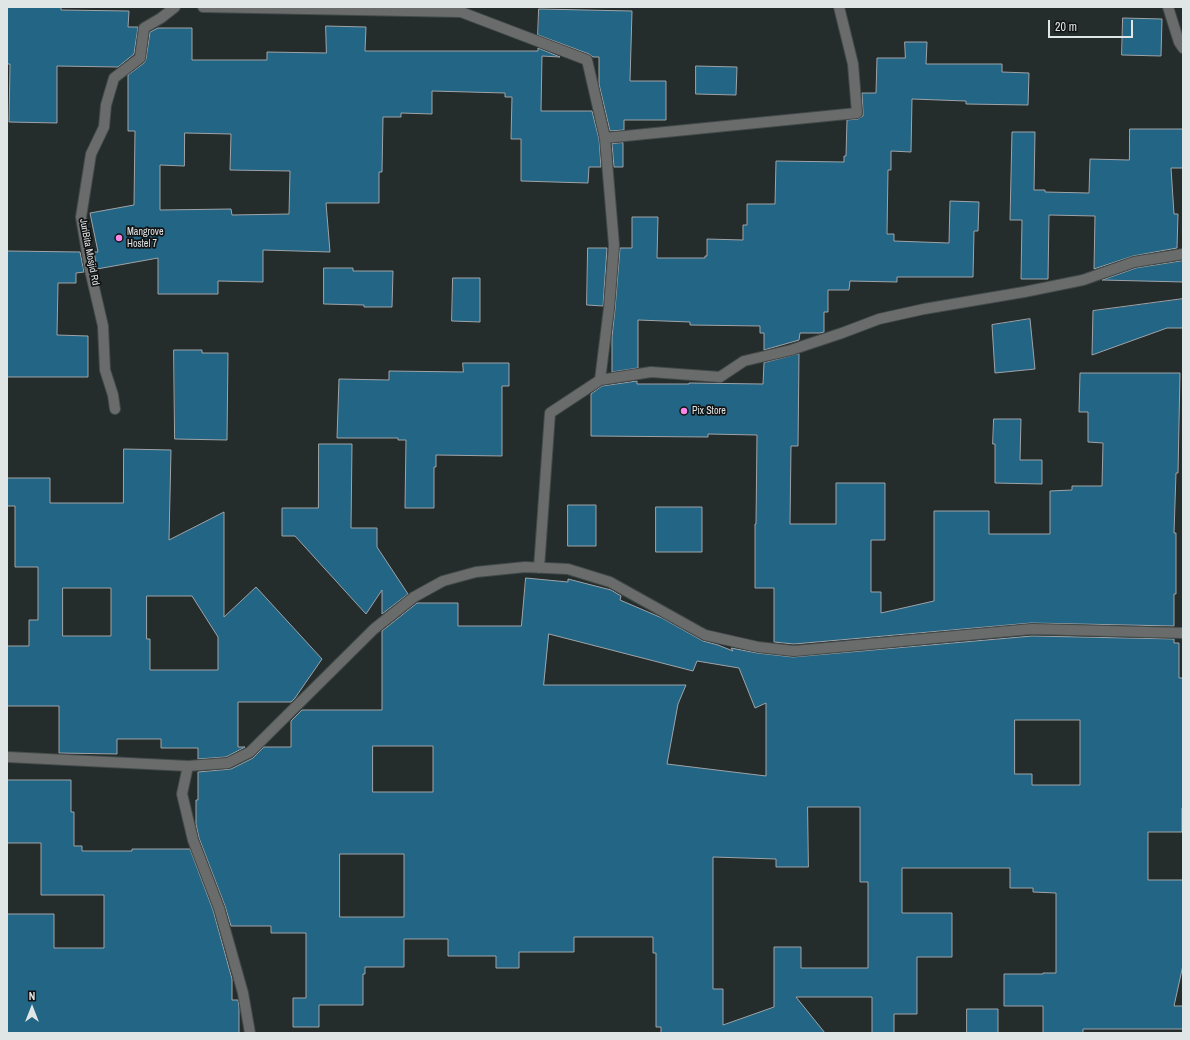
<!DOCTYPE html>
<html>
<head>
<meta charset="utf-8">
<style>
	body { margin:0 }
	#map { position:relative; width:1190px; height:1040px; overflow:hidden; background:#252c2c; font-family:"Archivo Narrow",sans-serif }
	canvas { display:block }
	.frame { position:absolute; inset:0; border:8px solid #e0e5e5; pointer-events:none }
	.north { position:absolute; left:12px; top:988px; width:40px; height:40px; -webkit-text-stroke:3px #111314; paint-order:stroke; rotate:0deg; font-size:11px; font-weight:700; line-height:16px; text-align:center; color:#e0e5e5 }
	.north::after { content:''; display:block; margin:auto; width:14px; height:18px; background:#e0e5e5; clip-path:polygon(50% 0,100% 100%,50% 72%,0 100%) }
	.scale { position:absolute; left:1048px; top:20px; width:85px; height:18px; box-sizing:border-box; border:2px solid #e0e5e5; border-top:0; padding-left:5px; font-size:12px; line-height:14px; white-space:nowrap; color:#e0e5e5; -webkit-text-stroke:3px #111314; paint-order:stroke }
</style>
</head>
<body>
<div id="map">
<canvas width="1190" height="1040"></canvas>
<div class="frame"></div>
<div class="north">N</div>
<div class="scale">20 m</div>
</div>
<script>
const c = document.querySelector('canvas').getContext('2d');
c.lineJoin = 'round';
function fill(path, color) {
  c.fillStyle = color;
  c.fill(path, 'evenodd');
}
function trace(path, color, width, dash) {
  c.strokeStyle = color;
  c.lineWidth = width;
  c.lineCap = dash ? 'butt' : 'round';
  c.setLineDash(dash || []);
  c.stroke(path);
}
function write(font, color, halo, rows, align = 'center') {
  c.font = font + ' "Archivo Narrow",sans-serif';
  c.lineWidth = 3.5;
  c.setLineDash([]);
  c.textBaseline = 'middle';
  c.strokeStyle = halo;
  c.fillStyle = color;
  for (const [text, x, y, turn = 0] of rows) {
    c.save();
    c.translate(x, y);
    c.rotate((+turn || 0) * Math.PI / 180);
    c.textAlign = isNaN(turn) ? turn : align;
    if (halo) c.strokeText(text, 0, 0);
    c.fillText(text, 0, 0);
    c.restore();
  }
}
const building = new Path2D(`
	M 7,7 L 61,7 L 61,10 L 129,11 L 128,27 L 138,27 L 134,54 L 118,67 L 57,66 L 57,123 L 9,122 L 10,64 L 7,64 Z
	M 539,9 L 632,11 L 630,81 L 666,81 L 666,120 L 624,120 L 624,130 L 610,131 L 599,84 L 599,57 L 593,57 L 589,54 L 538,35 Z
	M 1123,18 L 1162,19 L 1161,56 L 1122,55 Z
	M 326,26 L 366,27 L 365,51 L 538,51 L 538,48 L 560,57 L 542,56 L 541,111 L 592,111 L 599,139 L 601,167 L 589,167 L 588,183 L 521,181 L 521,139 L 511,139 L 512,97 L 505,97 L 505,93 L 432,91 L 432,114 L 401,113 L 401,117 L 383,117 L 382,172 L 379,172 L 379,203 L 326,203 L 330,252 L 263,250 L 263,282 L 218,281 L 218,294 L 158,294 L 158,258 L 97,269 L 94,252 L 98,252 L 90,213 L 134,205 L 135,131 L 128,131 L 128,75 L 144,63 L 146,59 L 150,32 L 158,28 L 192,28 L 192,60 L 267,60 L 267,52 L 326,53 ZM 185,133 L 231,134 L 230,170 L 290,171 L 289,214 L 232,215 L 231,209 L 160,210 L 160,165 L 184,166 Z
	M 905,42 L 927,42 L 926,64 L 1002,64 L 1002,72 L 1029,73 L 1028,105 L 966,104 L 966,101 L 912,99 L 911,152 L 891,151 L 891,170 L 888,170 L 887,234 L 894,234 L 894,241 L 949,243 L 950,201 L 979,202 L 978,231 L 974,231 L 973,277 L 897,277 L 897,282 L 850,281 L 849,290 L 828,290 L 828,312 L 824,312 L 824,332 L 820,333 L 800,333 L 799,340 L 764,350 L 764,333 L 760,333 L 760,326 L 690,325 L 690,322 L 638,320 L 638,368 L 612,372 L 612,337 L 615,309 L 620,248 L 632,248 L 632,217 L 658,217 L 657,258 L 705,258 L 705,256 L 707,256 L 707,239 L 743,240 L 743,225 L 747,225 L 747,204 L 775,204 L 776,161 L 844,162 L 844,156 L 846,156 L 847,120 L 858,119 L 863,116 L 863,112 L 862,93 L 876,93 L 877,58 L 905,58 Z
	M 696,66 L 737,67 L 736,95 L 696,94 Z
	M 1130,129 L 1183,129 L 1183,168 L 1171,168 L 1174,214 L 1178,214 L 1177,248 L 1133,256 L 1094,269 L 1095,216 L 1049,215 L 1048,279 L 1021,279 L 1022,220 L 1010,220 L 1012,132 L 1035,132 L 1034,190 L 1045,190 L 1045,192 L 1089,193 L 1090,159 L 1129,160 Z
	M 623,143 L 623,167 L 614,167 L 612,144 Z
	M 588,248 L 607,248 L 603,306 L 587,305 Z
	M 7,251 L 80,252 L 84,272 L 76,273 L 76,283 L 58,283 L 57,335 L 88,336 L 88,377 L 7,377 Z
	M 1183,261 L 1183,282 L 1102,280 L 1136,268 Z
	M 324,268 L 353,268 L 353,271 L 393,271 L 392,307 L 364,307 L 364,305 L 324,304 Z
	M 453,278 L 480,278 L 480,322 L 452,321 Z
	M 1183,299 L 1183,328 L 1167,328 L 1092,355 L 1093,311 Z
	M 1030,319 L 1035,369 L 995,373 L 992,325 Z
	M 174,350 L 202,350 L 202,353 L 228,353 L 227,440 L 175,439 Z
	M 799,354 L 798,446 L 791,446 L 790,524 L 836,524 L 836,483 L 885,483 L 885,540 L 871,540 L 871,592 L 881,592 L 881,613 L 934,601 L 934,511 L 989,511 L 989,534 L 1050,534 L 1050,491 L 1072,490 L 1072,486 L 1102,486 L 1103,443 L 1088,442 L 1088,412 L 1079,412 L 1080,373 L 1180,373 L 1178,473 L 1176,473 L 1174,533 L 1176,533 L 1176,594 L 1174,594 L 1174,626 L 1031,623 L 794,644 L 774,642 L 774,588 L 755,588 L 755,524 L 756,524 L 757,435 L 708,434 L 708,437 L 591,436 L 591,394 L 602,386 L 637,381 L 637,384 L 689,384 L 689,383 L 763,384 L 764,363 Z
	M 463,363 L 509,363 L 509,386 L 502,386 L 502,456 L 436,455 L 436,467 L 434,467 L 434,508 L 405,508 L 406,440 L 398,440 L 398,438 L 337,438 L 339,379 L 389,380 L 389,371 L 463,372 Z
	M 994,419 L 1021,419 L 1020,460 L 1042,460 L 1042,484 L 995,483 L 995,444 L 993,444 Z
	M 319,444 L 352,444 L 351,528 L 377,528 L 377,547 L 408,594 L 382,614 L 382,590 L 366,614 L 295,536 L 282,536 L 282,508 L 318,508 Z
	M 124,449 L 171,450 L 169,540 L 224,512 L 224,617 L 256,587 L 322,659 L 295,698 L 291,702 L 238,702 L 238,747 L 245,747 L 226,757 L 198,759 L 198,748 L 161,748 L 161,739 L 117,739 L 117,754 L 59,753 L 59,706 L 7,706 L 7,646 L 29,646 L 29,620 L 38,620 L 38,567 L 15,567 L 15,506 L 7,506 L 7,478 L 50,478 L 50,503 L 123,503 ZM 63,588 L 111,588 L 111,636 L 63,636 ZM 147,596 L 192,596 L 218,637 L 218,670 L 150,670 L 150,639 L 147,639 Z
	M 568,505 L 596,505 L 596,546 L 568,546 Z
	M 656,507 L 702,507 L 702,552 L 656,552 Z
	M 526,578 L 568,582 L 568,579 L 611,590 L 621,596 L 620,600 L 662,618 L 703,641 L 718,645 L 733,651 L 731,648 L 757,653 L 793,657 L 1032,636 L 1174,639 L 1174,643 L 1179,643 L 1179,678 L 1183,678 L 1183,808 L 1182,808 L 1182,832 L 1148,832 L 1148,880 L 1183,880 L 1183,965 L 1174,1006 L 1183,1006 L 1183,1029 L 1083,1029 L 1083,1033 L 1043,1033 L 1043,1006 L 1004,1006 L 1004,974 L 1043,974 L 1043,973 L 1056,973 L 1056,893 L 1033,892 L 1033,888 L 1010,888 L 1010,868 L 902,868 L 902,913 L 952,913 L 952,957 L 917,957 L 917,1014 L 894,1014 L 894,1033 L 872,1033 L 872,997 L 796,997 L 825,1033 L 661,1033 L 661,1027 L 656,1027 L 656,953 L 653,953 L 653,937 L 574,937 L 574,952 L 519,952 L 519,968 L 496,968 L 496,956 L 448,956 L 448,939 L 404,939 L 404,967 L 365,967 L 365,974 L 363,974 L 363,1005 L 319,1005 L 319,1027 L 293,1027 L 293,998 L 306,998 L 306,933 L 271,933 L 271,926 L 231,926 L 225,906 L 199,838 L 196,824 L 196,800 L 198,800 L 198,772 L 231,769 L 253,758 L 264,747 L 291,747 L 291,721 L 302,710 L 382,710 L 382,631 L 417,603 L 458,603 L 458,626 L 521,626 ZM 549,634 L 693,671 L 697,661 L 739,668 L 755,708 L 766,703 L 766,776 L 667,764 L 678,704 L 686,685 L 544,685 ZM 1015,720 L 1080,720 L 1080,785 L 1032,785 L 1032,774 L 1015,774 ZM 373,746 L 433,746 L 433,792 L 373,792 ZM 808,807 L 860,807 L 860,882 L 868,882 L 868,968 L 801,968 L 801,947 L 774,947 L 774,1007 L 723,1025 L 723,989 L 713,989 L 713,857 L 776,859 L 776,867 L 808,867 ZM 340,854 L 404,854 L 404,917 L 340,917 Z
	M 7,780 L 71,780 L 71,812 L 74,812 L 74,846 L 82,846 L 82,851 L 132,851 L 132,849 L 190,849 L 213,910 L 232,979 L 232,1000 L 238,1000 L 239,1007 L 239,1033 L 7,1033 L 7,914 L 54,914 L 54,948 L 104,948 L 104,895 L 41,895 L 41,843 L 7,843 Z
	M 967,1009 L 998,1009 L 998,1033 L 967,1033 Z`);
fill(building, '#236584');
trace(building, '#9ea4a8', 1);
const street = new Path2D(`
	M 203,7 L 461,12 L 587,60 L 605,138 L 857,113 L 853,64 L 839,7
	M 1168,7 L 1179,42 L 1183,48
	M 605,138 L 614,245 L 609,308 L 600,380 L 651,372 L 720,377 L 744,361 L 791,350 L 842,333 L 879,319 L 924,309 L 1024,292 L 1083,280 L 1134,262 L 1183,254
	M 115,409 L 113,395 L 105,370 L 103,326 L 90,270 L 81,217 L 91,154 L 104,127 L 106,105 L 114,78 L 140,58 L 144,28 L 161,18 L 175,7
	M 539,568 L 550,413 L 600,380
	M 7,757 L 188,766 L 228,763 L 250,752 L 374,629 L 414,597 L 443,581 L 476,572 L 525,567 L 568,569 L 610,582 L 705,635 L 758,647 L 794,651 L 1032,629 L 1183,633
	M 188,766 L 182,794 L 193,840 L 219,908 L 243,993 L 250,1033`);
trace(street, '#434a4a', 12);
trace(street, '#696c6b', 10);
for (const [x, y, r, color] of [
	[119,238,4,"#fa87e6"],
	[684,411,4,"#fa87e6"]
]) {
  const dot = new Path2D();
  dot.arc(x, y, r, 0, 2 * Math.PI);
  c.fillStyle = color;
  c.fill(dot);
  trace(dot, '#111314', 1.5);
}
write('10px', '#e0e5e5', '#111314', [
	["Mangrove",127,232],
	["Hostel 7",127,244],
	["Pix Store",692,411]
], 'left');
write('10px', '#e0e5e5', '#111314', [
	["JuriBita Mosjid Rd",89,252,79]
]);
</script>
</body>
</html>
